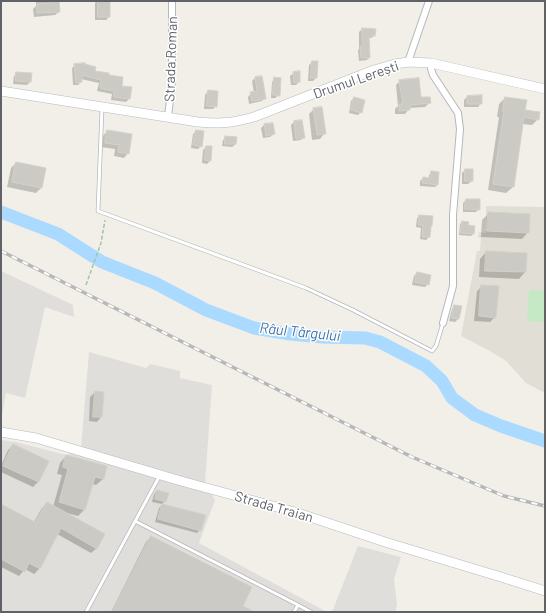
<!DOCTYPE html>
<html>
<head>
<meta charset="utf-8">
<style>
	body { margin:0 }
	#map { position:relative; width:546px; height:613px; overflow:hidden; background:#f1efe8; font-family:Barlow,sans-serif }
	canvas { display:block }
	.frame { position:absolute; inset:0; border:2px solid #5f6368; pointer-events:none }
</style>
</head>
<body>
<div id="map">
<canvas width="546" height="613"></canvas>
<div class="frame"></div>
</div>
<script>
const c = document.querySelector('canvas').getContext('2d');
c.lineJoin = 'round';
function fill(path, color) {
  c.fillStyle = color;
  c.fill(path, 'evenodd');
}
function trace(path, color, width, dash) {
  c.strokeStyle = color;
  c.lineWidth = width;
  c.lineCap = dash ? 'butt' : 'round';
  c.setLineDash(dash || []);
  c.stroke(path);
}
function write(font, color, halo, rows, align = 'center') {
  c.font = font + ' Barlow,sans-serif';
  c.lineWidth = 3;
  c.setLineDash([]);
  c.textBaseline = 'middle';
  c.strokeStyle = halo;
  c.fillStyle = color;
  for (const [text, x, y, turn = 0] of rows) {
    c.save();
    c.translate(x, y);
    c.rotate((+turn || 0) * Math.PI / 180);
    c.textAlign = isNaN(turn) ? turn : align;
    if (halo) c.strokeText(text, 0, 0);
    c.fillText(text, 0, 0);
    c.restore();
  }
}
fill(new Path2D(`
	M 1,271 L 73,305 L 74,317 L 45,307 L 25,398 L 6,393 L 1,420 Z
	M 89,352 L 146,368 L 150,364 L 180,371 L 180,378 L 212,385 L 205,483 L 215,500 L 199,543 L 327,612 L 1,612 L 1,440 L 16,442 L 66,455 L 81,449 Z
	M 358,546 L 401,557 L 394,579 L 397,605 L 395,612 L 332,612 Z`), '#e0deda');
fill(new Path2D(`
	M 486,206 L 545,207 L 545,393 L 526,383 L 506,361 L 490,351 L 461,336 L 477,251 L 480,251 L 481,238 L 478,237 L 479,232 L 486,233 Z`), '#e1ded6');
fill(new Path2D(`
	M 529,290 L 545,291 L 545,322 L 527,321 Z`), '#c5e8c5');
fill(new Path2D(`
	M 36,1 L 60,1 L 58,2 L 59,12 L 55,15 L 34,17 L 33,9 L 36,6 Z
	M 97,1 L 109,1 L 109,17 L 106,20 L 95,20 L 95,3 Z
	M 362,29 L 374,36 L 371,38 L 368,38 L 369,57 L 367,60 L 359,61 L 358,50 L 359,49 L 359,32 Z
	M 312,62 L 317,62 L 316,78 L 313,81 L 308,81 L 309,65 Z
	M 75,65 L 94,72 L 121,87 L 130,88 L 129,99 L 126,102 L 111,100 L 112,94 L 97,91 L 99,83 L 81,79 L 81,82 L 78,85 L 73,85 L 72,68 Z
	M 17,73 L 30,82 L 27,85 L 13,84 L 14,76 Z
	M 294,73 L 299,82 L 296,85 L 291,85 L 290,76 Z
	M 261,77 L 265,98 L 262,101 L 249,104 L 248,97 L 251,93 L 254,93 L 252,81 L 255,78 Z
	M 275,78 L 279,95 L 275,98 L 271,98 L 272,82 Z
	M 400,81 L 421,98 L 430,102 L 425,107 L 409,108 L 409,109 L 405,114 L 395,114 L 395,109 L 398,106 L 396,85 Z
	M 208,91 L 216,106 L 213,109 L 204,109 L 205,95 Z
	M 481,96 L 481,103 L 478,107 L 464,107 L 464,100 L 467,97 Z
	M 354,98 L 361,112 L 358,115 L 349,113 L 351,101 Z
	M 505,98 L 538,119 L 532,125 L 522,124 L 513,187 L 506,193 L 488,190 L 499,117 L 497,117 L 499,104 Z
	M 314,109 L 324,134 L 320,139 L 312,140 L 309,114 Z
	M 294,122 L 304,137 L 301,140 L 293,141 L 291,125 Z
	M 264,125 L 274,134 L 270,137 L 263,138 L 261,128 Z
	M 107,131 L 128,153 L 124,158 L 114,156 L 115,149 L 101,147 L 103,136 Z
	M 196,131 L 201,146 L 198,149 L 191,148 L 193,134 Z
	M 226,137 L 236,144 L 232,147 L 222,146 L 223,140 Z
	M 206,147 L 210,161 L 207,164 L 202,163 L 203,150 Z
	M 16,163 L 45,169 L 41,188 L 36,193 L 7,187 L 11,168 Z
	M 465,170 L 472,170 L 472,181 L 468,184 L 462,184 L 462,173 Z
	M 432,172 L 437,185 L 435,187 L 420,186 L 420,181 L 423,178 L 429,179 L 429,175 Z
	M 466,200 L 479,209 L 476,212 L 463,212 L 463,203 Z
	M 489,213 L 528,232 L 522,239 L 481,237 L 482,220 Z
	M 420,216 L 429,227 L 429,237 L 426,240 L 420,239 L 421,228 L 416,227 L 417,218 Z
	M 462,222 L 467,226 L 473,234 L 471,236 L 459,235 L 460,224 Z
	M 486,252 L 525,272 L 519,279 L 479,277 L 480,259 Z
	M 417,273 L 428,284 L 425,287 L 412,285 L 414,276 Z
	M 482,286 L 495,317 L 490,322 L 474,321 L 477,291 Z
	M 455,306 L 461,307 L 458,319 L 455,322 L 449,321 L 452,309 Z
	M 95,392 L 101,417 L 97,422 L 89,421 L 90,397 Z
	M 13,445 L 48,461 L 38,482 L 33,487 L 1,472 L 1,466 L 8,450 Z
	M 66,456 L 103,479 L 96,485 L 92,484 L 84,510 L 78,516 L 67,513 L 97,548 L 91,553 L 57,534 L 39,569 L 34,574 L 25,569 L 19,576 L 1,567 L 1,505 L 34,522 L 42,508 L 47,503 L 53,507 L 62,475 L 57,474 L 60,463 Z
	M 157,491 L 165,501 L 162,504 L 152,502 L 154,494 Z
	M 162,505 L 200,530 L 197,533 L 155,522 L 159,508 Z
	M 151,537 L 241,606 L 253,612 L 111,612 L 146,542 Z`), '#0003');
trace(new Path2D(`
	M 1,212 L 58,234 L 102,262 L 155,283 L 206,310 L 254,328 L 290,334 L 323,337 L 365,338 L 380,342 L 426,366 L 442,381 L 452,398 L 475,415 L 501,426 L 545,441`), '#aadaff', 13);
const building = new Path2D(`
	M 51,1 L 59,1 L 60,12 L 37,13 L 37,4 L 51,3 Z
	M 98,1 L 110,1 L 110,17 L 98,17 Z
	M 362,28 L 376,29 L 375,36 L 369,36 L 370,58 L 361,58 L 360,46 L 362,46 Z
	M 312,61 L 318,61 L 317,78 L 311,78 Z
	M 85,63 L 85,64 L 96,67 L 95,71 L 109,73 L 109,75 L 123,77 L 122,86 L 132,87 L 130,99 L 114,97 L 114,91 L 100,88 L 101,80 L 82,75 L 82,82 L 76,83 L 74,64 Z
	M 300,71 L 300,82 L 294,83 L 293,72 Z
	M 16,72 L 32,73 L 31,82 L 16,81 Z
	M 262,76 L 266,99 L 252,101 L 250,92 L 257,91 L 255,77 Z
	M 274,77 L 281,78 L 280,96 L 273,95 Z
	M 419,78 L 421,97 L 430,97 L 431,103 L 410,105 L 410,110 L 399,111 L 399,104 L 403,104 L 399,80 Z
	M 208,90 L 218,91 L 217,107 L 207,106 Z
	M 482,95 L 482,104 L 467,104 L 467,96 Z
	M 354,97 L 365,100 L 362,113 L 351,110 Z
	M 505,97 L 527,100 L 525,110 L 540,112 L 539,120 L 524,117 L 514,187 L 493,184 L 504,111 L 503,111 Z
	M 322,107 L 326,134 L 317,135 L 313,108 Z
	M 302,120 L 305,138 L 296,139 L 294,121 Z
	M 273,123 L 275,134 L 266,136 L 264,124 Z
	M 107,130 L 132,134 L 129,154 L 118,152 L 119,145 L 105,143 Z
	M 196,130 L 204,131 L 202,147 L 193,145 Z
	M 225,136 L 237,137 L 236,144 L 225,144 Z
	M 206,146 L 212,146 L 211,161 L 205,160 Z
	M 16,162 L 46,168 L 42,188 L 12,182 Z
	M 465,169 L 473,169 L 473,181 L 465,181 Z
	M 431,171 L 439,172 L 438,185 L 422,183 L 423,177 L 430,178 Z
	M 466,199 L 480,199 L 480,210 L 465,209 Z
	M 488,212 L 530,214 L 529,233 L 487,231 Z
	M 419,215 L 433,216 L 432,226 L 431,226 L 430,237 L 422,237 L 423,225 L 419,225 Z
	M 462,221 L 469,222 L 468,225 L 475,226 L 474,234 L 461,233 Z
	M 486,251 L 527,253 L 526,272 L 485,271 Z
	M 417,272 L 431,275 L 429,285 L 415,282 Z
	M 481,285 L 499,286 L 496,318 L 479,316 Z
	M 454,305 L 462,306 L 459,319 L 452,318 Z
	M 95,391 L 104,392 L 102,417 L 93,417 Z
	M 13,444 L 49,461 L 39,482 L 3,466 Z
	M 66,455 L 107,466 L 104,479 L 95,477 L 85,510 L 59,502 L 68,469 L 63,467 Z
	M 157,490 L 169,493 L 166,502 L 155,499 Z
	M 47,502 L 105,534 L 97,549 L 61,528 L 40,569 L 29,563 L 25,572 L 1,559 L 1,504 L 35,522 Z
	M 162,504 L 206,515 L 201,531 L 158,519 Z
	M 151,536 L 252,587 L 243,606 L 255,612 L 112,612 Z`);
fill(building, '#cccac5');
trace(building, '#d6d1c6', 1);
const lane = new Path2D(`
	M 102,108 L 98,211 L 306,288 L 353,310 L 432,351 L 436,346 L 443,323
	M 135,521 L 298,605 L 294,612
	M 298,605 L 311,612
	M 86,612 L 159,477`);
const street = new Path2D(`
	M 408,62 L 429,1
	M 431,63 L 431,69 L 433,75 L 458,113 L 460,129 L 453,215 L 453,286 L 443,323
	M 168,117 L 172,82 L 172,1`);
const secondary = new Path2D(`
	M 1,91 L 198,122 C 221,124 232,123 254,117 L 374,70 L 395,64 L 408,62 L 431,63 L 545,89
	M 1,432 L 36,438 L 181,481 L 295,512 L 385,542 L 501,577 L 545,591`);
trace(lane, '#b5b8bc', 4.5);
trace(street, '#b5b8bc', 8);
trace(secondary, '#b6babf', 10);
trace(new Path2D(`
	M 86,285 L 101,243 L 105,220`), '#9cc7a9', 1.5, [4, 2]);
trace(lane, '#fff', 3);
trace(street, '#fff', 6);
trace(secondary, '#fff', 9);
const rail = new Path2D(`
	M 1,251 L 412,457 L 504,496 L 545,506`);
trace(rail, '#b6b7b8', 3.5);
trace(rail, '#fff', 2, [6]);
write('14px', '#5f6368', '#fff', [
	["Strada Roman",171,59,-88],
	["Drumul Lerești",356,80,-19],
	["Strada Traian",274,507,16]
]);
write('italic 15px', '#4174aa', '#fff', [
	["Râul Târgului",300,332,6]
]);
</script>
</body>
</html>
